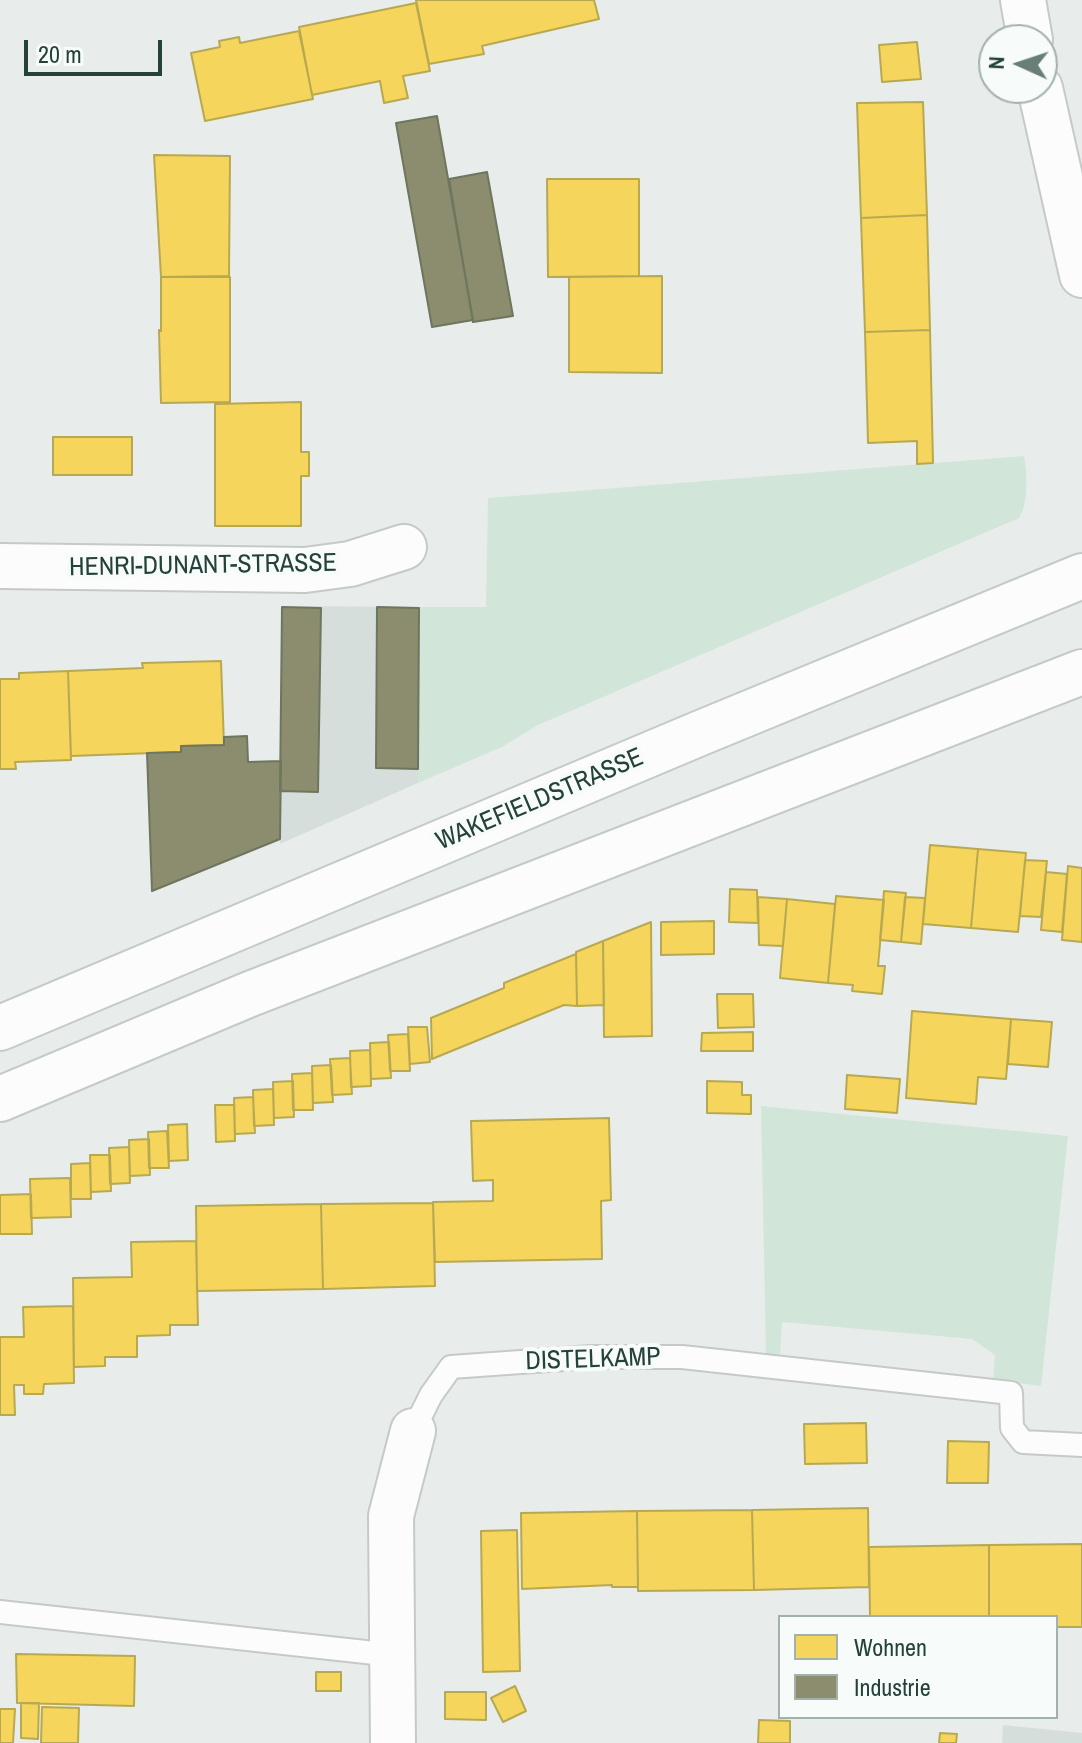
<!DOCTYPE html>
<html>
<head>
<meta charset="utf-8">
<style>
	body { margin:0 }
	#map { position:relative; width:1082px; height:1743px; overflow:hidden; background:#e8edeb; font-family:"Archivo Narrow",sans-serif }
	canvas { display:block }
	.legend { position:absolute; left:778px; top:1615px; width:280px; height:104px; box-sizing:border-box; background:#f7fbf9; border:2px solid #a3b1ad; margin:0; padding:10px 14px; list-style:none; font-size:24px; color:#24423a }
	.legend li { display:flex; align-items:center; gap:16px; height:40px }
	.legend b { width:40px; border:2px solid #a3b1ad }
	.north { position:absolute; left:978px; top:24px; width:80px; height:80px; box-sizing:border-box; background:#f7fbf9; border:2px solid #a3b1ad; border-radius:50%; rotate:273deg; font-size:22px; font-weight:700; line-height:32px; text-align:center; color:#24423a }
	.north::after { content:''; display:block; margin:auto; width:28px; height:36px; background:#697e78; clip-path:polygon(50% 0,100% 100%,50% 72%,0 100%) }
	.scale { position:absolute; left:24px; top:40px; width:138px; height:36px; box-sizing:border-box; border:4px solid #24423a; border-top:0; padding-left:10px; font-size:24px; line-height:28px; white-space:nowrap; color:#24423a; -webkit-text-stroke:6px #f7fbf9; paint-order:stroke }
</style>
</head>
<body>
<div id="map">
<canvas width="1082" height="1743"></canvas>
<ul class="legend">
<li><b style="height:22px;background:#f6d55c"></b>Wohnen</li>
<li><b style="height:22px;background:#8c8c6e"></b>Industrie</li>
</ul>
<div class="north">N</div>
<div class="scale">20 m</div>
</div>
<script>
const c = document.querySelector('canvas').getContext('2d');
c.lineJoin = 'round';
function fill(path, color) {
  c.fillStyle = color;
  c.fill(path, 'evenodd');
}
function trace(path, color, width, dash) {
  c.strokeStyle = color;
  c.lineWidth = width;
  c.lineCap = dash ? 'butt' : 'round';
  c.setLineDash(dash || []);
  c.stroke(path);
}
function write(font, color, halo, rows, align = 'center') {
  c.font = font + ' "Archivo Narrow",sans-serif';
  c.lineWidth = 8;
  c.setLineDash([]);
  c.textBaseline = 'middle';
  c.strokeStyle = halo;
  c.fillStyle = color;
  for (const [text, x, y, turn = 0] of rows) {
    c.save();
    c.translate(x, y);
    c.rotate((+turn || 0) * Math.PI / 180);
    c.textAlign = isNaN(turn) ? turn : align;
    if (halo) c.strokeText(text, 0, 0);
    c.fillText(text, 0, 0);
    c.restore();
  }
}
fill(new Path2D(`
	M 282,606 L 419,607 L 418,783 L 280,844 Z
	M 1003,1725 L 1082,1733 L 1082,1743 L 1002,1743 Z`), '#d6dedb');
fill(new Path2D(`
	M 1024,456 C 1027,474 1029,502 1019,518 L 538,725 L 502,747 L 418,783 L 419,607 L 486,607 L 488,498 Z
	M 761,1106 L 1068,1136 L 1041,1386 L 993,1380 L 995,1355 L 972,1339 L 782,1322 L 780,1357 L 766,1356 Z`), '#d1e6d8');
const homes = new Path2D(`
	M 416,0 L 594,0 L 599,19 L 482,46 L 484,54 L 429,64 Z
	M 416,3 L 430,71 L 403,76 L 408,98 L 384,103 L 380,81 L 312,95 L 299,27 Z
	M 299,31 L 313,99 L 205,121 L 191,53 L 220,47 L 219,41 L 239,37 L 240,43 Z
	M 917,42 L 921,79 L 882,82 L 879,45 Z
	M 923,102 L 927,215 L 861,218 L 857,103 Z
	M 154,155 L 230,156 L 229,276 L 161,277 Z
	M 547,179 L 639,179 L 639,276 L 548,277 Z
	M 927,215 L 930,330 L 865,332 L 861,218 Z
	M 662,276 L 662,373 L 569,372 L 569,277 Z
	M 161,277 L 230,277 L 230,402 L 161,403 L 159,330 L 161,331 Z
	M 930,330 L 933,463 L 917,464 L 917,441 L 868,443 L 865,332 Z
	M 301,402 L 301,452 L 309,452 L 309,476 L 301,476 L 301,526 L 215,526 L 215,404 Z
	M 53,437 L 132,437 L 132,475 L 53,475 Z
	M 221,661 L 224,745 L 181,746 L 181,752 L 71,756 L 68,671 L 143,668 L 142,663 Z
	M 68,671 L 71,760 L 15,762 L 16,769 L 0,769 L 0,679 L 19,679 L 19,673 Z
	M 930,845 L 978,849 L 971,928 L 923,924 Z
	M 978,849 L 1026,853 L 1018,932 L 971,928 Z
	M 1025,860 L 1047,861 L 1041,917 L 1020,916 Z
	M 1068,866 L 1082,868 L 1082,942 L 1062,940 Z
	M 1046,872 L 1067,874 L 1062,932 L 1041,930 Z
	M 730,889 L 757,890 L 758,923 L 729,922 Z
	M 884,891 L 906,893 L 901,942 L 880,940 Z
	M 836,896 L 884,900 L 878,966 L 885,966 L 882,994 L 852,991 L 853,985 L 828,983 Z
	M 758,897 L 787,899 L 783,946 L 759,945 Z
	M 905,897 L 925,898 L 921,944 L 901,942 Z
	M 787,899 L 835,904 L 828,983 L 780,978 Z
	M 714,921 L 714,954 L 661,955 L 661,922 Z
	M 651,922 L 652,1036 L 604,1037 L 603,941 Z
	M 603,941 L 604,1005 L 577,1006 L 576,952 Z
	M 576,954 L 577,1006 L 564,1005 L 432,1059 L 431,1018 L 504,988 L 504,983 Z
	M 717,994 L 753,994 L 754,1027 L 718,1028 Z
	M 912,1011 L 1011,1019 L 1006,1079 L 978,1077 L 976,1104 L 906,1098 Z
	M 1011,1019 L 1052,1022 L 1048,1067 L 1008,1064 Z
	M 408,1027 L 427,1027 L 430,1062 L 410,1064 Z
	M 753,1032 L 753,1051 L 701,1051 L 702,1033 Z
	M 408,1034 L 410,1071 L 390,1071 L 388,1035 Z
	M 389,1042 L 391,1078 L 371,1079 L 370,1043 Z
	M 370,1050 L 371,1086 L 351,1087 L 350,1051 Z
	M 350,1058 L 352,1094 L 332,1095 L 330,1059 Z
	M 331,1065 L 333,1102 L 313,1103 L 312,1066 Z
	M 312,1073 L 313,1110 L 293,1110 L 292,1074 Z
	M 847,1075 L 900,1079 L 897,1113 L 845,1109 Z
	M 293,1081 L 294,1117 L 274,1118 L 273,1082 Z
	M 707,1081 L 742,1082 L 742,1095 L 751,1095 L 751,1114 L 707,1113 Z
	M 273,1089 L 274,1125 L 254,1126 L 253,1090 Z
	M 253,1097 L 255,1133 L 235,1134 L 234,1098 Z
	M 215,1105 L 234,1105 L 235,1141 L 216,1142 Z
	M 609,1118 L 611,1200 L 601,1201 L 602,1259 L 435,1262 L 433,1202 L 493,1201 L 493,1180 L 473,1181 L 471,1121 Z
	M 187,1124 L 188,1160 L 169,1161 L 168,1125 Z
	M 167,1131 L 169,1168 L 149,1168 L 148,1132 Z
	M 149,1139 L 150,1175 L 130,1176 L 129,1140 Z
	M 129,1147 L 130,1183 L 110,1184 L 109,1148 Z
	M 90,1155 L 110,1155 L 111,1191 L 91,1192 Z
	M 90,1163 L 91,1199 L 71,1199 L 71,1164 Z
	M 70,1178 L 71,1217 L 31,1218 L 30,1179 Z
	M 31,1194 L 32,1234 L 0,1234 L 0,1195 Z
	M 433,1203 L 435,1286 L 323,1289 L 321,1204 Z
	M 321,1204 L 323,1289 L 197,1291 L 196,1206 Z
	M 196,1241 L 198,1325 L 170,1325 L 170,1335 L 137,1336 L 137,1357 L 105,1357 L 105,1366 L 74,1367 L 73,1278 L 132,1277 L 131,1242 Z
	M 73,1306 L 74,1383 L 44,1384 L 43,1394 L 24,1394 L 24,1385 L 14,1385 L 15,1415 L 0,1415 L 0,1337 L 24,1337 L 23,1307 Z
	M 866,1423 L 867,1463 L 805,1464 L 804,1424 Z
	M 948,1441 L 989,1442 L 988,1483 L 947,1483 Z
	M 868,1508 L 869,1587 L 754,1590 L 752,1510 Z
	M 752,1510 L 754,1590 L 638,1591 L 637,1511 Z
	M 637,1511 L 638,1587 L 612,1587 L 612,1585 L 522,1589 L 521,1513 Z
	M 517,1530 L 520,1671 L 483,1672 L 481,1531 Z
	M 1082,1544 L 1082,1627 L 1056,1627 L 1056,1617 L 989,1617 L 989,1545 Z
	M 989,1545 L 989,1617 L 870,1617 L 869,1547 Z
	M 16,1654 L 135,1656 L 134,1706 L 17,1703 Z
	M 316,1672 L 341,1672 L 341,1691 L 316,1691 Z
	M 515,1686 L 526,1711 L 503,1722 L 491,1698 Z
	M 445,1692 L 486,1692 L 486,1720 L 445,1719 Z
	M 21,1703 L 39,1703 L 38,1739 L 21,1738 Z
	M 42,1707 L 79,1708 L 78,1743 L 41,1743 Z
	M 0,1709 L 15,1709 L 13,1743 L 0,1743 Z
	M 759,1720 L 790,1721 L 790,1743 L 758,1743 Z
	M 940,1733 L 957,1734 L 956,1743 L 939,1743 Z`);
fill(homes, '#f6d55c');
trace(homes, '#b7a952', 2);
const industry = new Path2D(`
	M 437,116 L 473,320 L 432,327 L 396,123 Z
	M 487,172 L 513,316 L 473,322 L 449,179 Z
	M 282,607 L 321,608 L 318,792 L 280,791 Z
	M 377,607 L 419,608 L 418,769 L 376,768 Z
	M 247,736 L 248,762 L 281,761 L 280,839 L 152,891 L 147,753 L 181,752 L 181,746 L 224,745 L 224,737 Z`);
fill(industry, '#8c8c6e');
trace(industry, '#6d765e', 2);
const lane = new Path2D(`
	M 413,1431 L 431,1395 L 451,1367 L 591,1357 L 682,1357 L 1011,1393 L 1012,1428 L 1023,1442 L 1082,1445
	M 0,1612 L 393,1655`);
const street = new Path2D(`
	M 1023,0 L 1030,40
	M 1040,88 L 1082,275
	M 0,566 L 305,570 L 350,564 L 404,547
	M 393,1743 L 391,1516 L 413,1431`);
const secondary = new Path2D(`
	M 0,1028 L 698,734 L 1082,576
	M 0,1099 L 250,994 L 1082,672`);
trace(lane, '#c5cac8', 26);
trace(street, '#c5cac8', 48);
trace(secondary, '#c3cbc8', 48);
trace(lane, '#fcfcfc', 22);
trace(street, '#fcfcfc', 44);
trace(secondary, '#fcfcfc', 44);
write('26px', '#24423a', '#f7fbf9', [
	["HENRI-DUNANT-STRASSE",203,566,-1],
	["WAKEFIELDSTRASSE",540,800,-23],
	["DISTELKAMP",593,1360,-2]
]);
</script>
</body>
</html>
